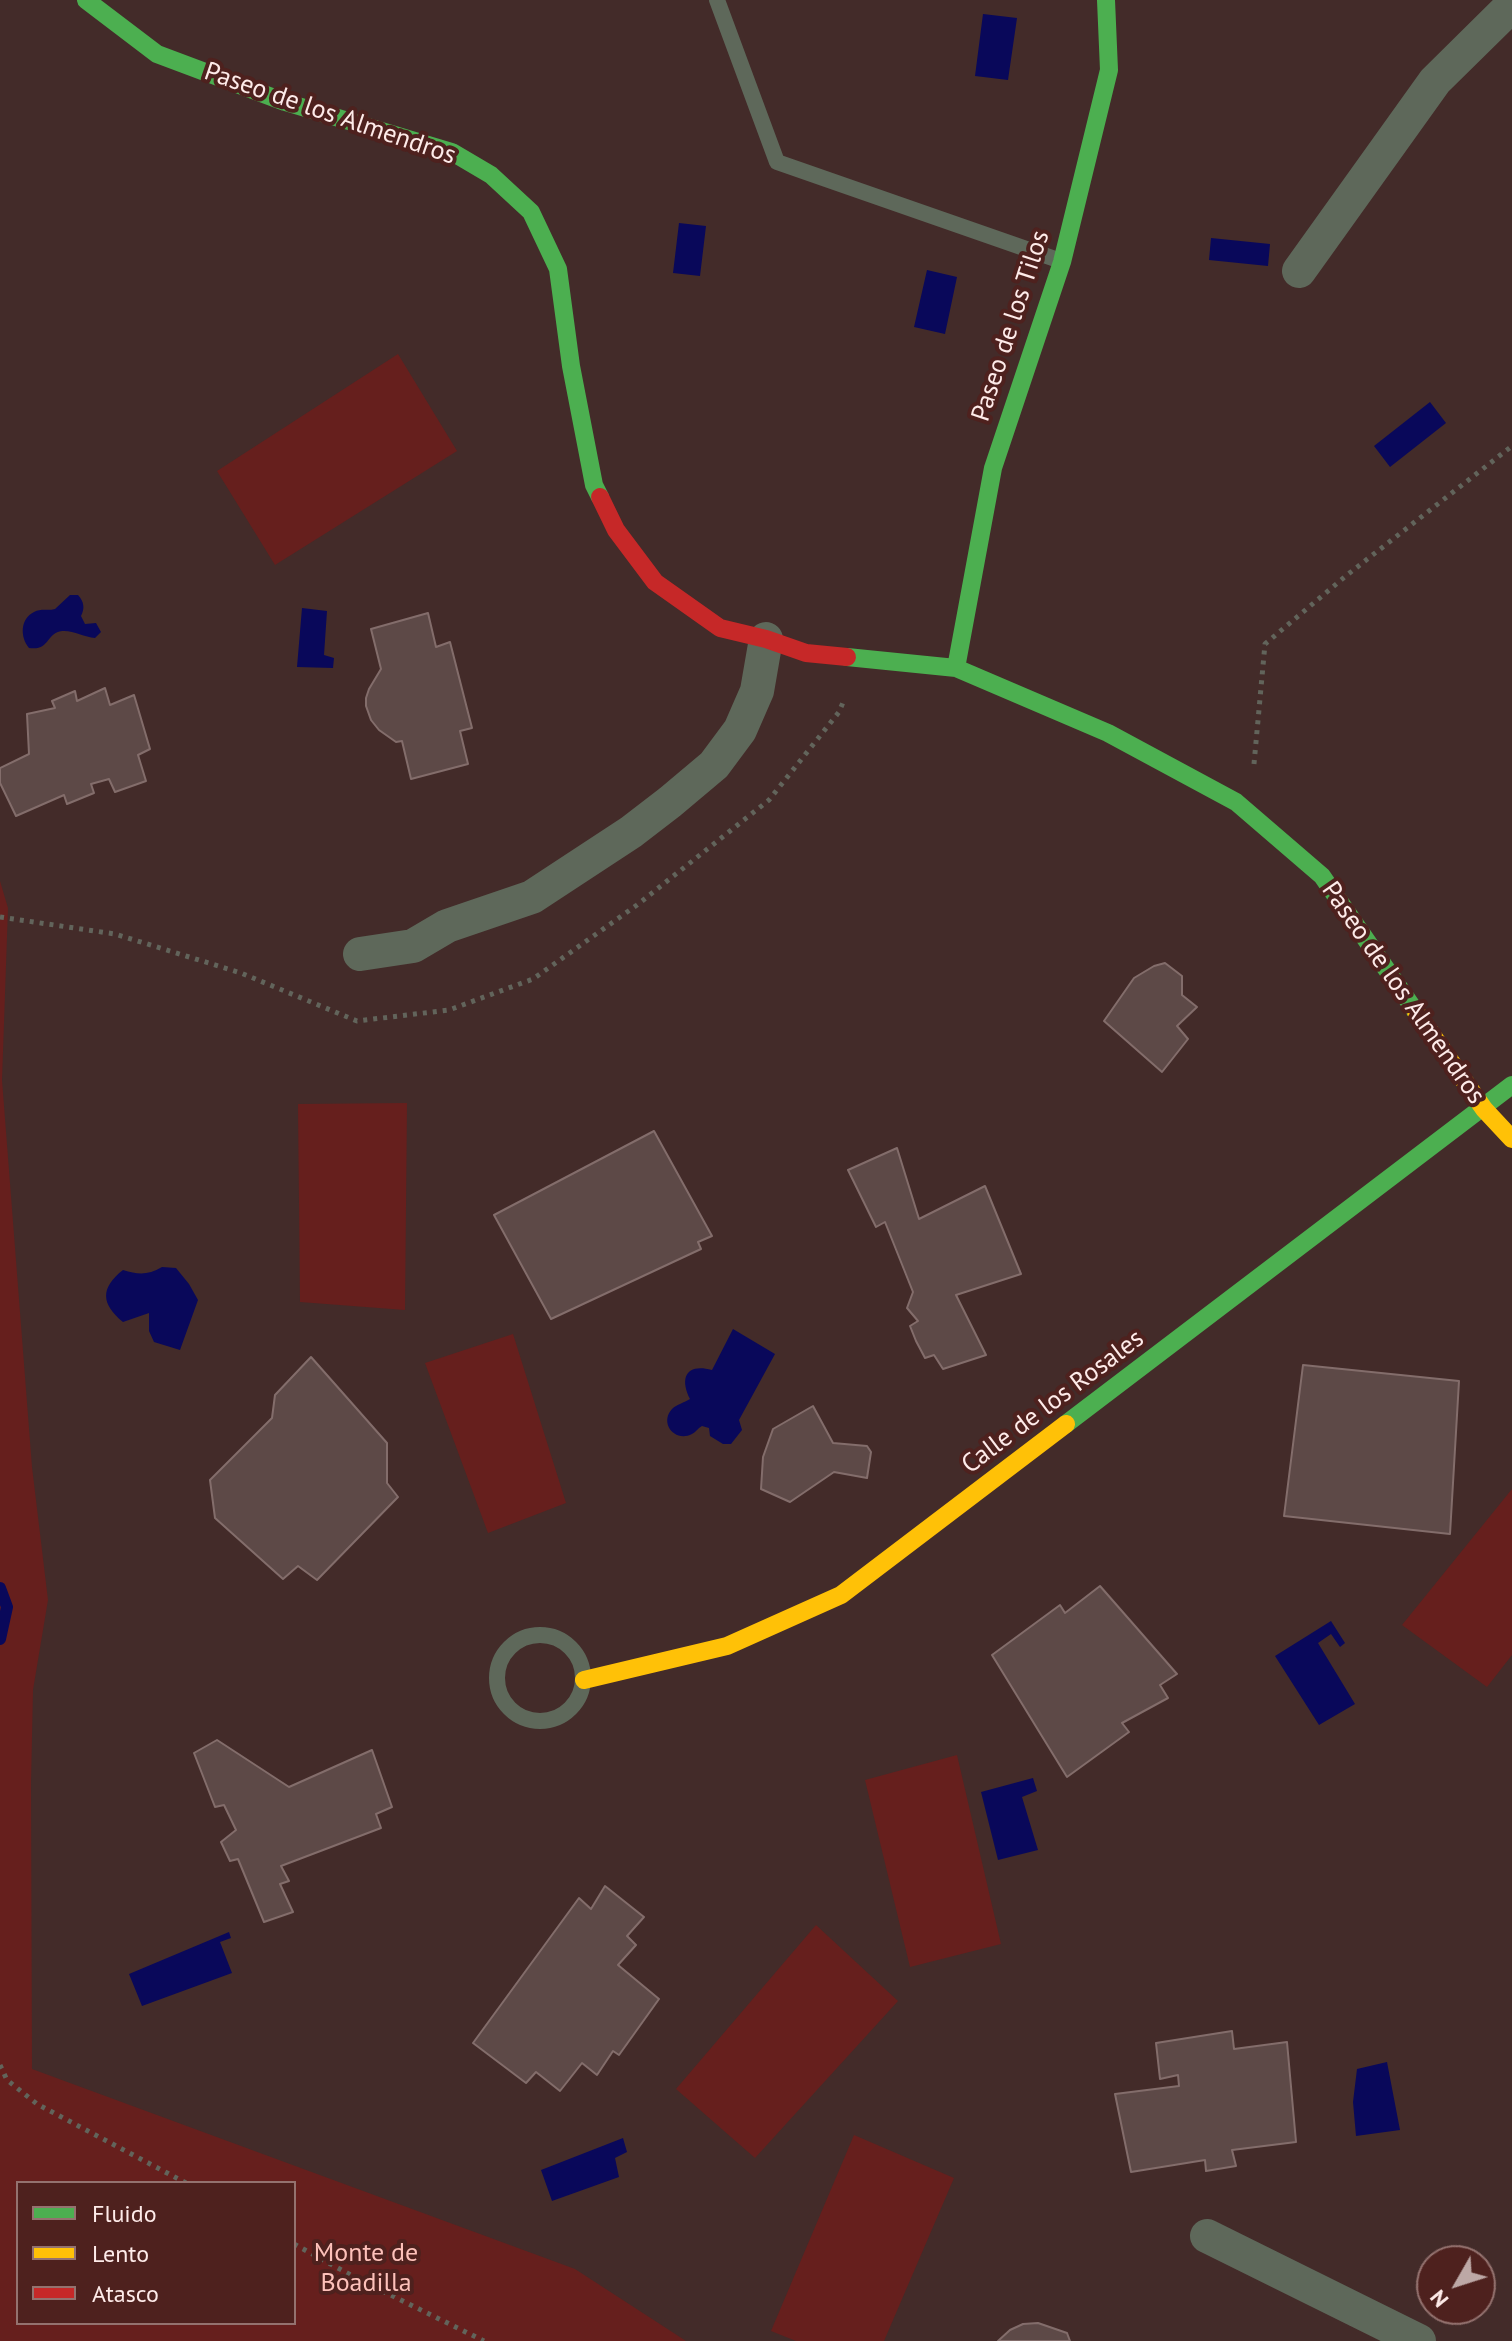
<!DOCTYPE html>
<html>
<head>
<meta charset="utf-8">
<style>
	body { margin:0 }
	#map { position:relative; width:1512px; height:2341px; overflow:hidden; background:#432b29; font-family:"PT Sans",sans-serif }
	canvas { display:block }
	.legend { position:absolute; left:16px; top:2181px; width:280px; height:144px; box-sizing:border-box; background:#4e211e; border:2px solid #94726f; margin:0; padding:10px 14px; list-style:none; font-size:24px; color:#feebe9 }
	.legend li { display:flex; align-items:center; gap:16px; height:40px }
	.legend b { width:40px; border:2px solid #94726f }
	.north { position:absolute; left:1416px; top:2245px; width:80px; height:80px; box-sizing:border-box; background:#4e211e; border:2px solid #94726f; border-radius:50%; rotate:231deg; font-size:22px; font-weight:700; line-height:32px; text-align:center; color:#feebe9 }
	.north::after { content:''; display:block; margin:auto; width:28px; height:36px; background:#bda8a6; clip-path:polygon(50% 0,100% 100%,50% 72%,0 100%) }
</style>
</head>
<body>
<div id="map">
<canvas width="1512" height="2341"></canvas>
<ul class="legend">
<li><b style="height:10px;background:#4caf50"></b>Fluido</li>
<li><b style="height:10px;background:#ffc107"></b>Lento</li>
<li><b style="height:10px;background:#c62828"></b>Atasco</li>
</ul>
<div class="north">N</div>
</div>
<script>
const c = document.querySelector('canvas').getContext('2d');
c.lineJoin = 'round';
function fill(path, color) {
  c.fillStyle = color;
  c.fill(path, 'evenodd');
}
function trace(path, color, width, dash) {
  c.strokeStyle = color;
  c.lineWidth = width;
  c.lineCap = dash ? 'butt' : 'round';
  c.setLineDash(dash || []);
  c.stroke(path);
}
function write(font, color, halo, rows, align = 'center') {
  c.font = font + ' "PT Sans",sans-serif';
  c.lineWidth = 8;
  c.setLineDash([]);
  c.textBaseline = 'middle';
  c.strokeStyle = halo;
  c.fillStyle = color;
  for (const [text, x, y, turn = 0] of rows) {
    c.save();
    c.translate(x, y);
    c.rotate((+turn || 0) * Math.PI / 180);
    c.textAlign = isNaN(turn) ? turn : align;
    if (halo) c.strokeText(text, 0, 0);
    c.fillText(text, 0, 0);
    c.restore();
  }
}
fill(new Path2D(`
	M 398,354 L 457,451 L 275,565 L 217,471 Z
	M 0,881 L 8,908 L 2,1080 L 32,1467 L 48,1600 L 33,1690 L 31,1783 L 32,2069 L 575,2269 L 686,2341 L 0,2341 ZM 18,2183 L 294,2183 L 294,2323 L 18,2323 Z
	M 407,1103 L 405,1310 L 300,1302 L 298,1104 Z
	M 513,1334 L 566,1503 L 488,1533 L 425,1363 Z
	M 1512,1489 L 1512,1655 L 1487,1687 L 1402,1625 Z
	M 957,1755 L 1001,1944 L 910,1967 L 865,1780 Z
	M 816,1925 L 898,2001 L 755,2158 L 676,2089 Z
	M 854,2135 L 954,2178 L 884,2341 L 796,2341 L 771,2331 Z`), '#661f1d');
fill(new Path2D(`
	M 983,14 L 1017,18 L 1008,80 L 975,76 Z
	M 679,223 L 706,226 L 700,276 L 673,273 Z
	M 1211,238 L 1270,244 L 1268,266 L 1209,260 Z
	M 927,270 L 957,277 L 945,334 L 914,327 Z
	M 1430,402 L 1446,423 L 1390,467 L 1374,446 Z
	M 70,595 L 78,595 C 84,602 85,608 81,616 L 85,624 L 96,623 L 101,632 L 95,638 C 84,637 73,630 62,631 C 46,633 50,651 29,648 C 20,637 20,619 34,612 C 41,608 48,611 55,609 Z
	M 302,608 L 327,611 L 324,655 L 334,658 L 333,668 L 297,667 Z
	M 162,1267 L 176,1268 L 189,1284 L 198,1300 L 180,1350 L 154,1342 L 149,1331 L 149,1313 L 123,1322 C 101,1304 100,1288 123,1270 C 139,1275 148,1275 162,1267 Z
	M 733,1329 L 775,1354 L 739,1420 L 742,1430 L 731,1444 L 723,1444 L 710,1436 L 709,1428 L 702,1426 C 698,1428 696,1432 692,1434 C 675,1443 659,1423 672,1409 C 677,1404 684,1403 690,1399 C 679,1377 687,1363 712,1370 Z
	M 1331,1621 L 1345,1643 L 1340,1647 L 1331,1634 L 1318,1643 L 1355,1704 L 1319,1725 L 1275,1656 Z
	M 1033,1778 L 1037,1791 L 1022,1797 L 1038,1850 L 998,1860 L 981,1792 Z
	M 229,1932 L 231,1938 L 220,1942 L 232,1973 L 142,2006 L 129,1974 Z
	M 1387,2062 L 1400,2130 L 1356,2136 L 1353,2102 L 1357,2069 Z
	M 623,2138 L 627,2152 L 615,2158 L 619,2177 L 552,2201 L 541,2170 Z`), '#09085a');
trace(new Path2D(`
	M 0,1588 L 7,1607 L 0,1639`), '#09085a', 12);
const building = new Path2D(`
	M 428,613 L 436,647 L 450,642 L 472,728 L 460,731 L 468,764 L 411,779 L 402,741 L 396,742 L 379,730 L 371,720 L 366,706 L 366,698 L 369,689 L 381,669 L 371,629 Z
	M 105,688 L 110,705 L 134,695 L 150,749 L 138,755 L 146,781 L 115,792 L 109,779 L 91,784 L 94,793 L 67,804 L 64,795 L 16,816 L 0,783 L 0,768 L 29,754 L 27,714 L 55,708 L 52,701 L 75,691 L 77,701 Z
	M 1165,963 L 1182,976 L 1182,995 L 1197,1007 L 1177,1026 L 1188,1039 L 1162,1072 L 1104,1021 L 1134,978 L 1154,966 Z
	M 654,1131 L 712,1236 L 698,1242 L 701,1249 L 551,1319 L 494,1215 Z
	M 897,1148 L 919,1219 L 985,1186 L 1021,1274 L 956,1295 L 986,1355 L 943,1369 L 934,1355 L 925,1358 L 916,1341 L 910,1326 L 918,1321 L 907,1308 L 913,1292 L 885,1222 L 876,1227 L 848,1170 Z
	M 311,1357 L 387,1443 L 387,1483 L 398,1497 L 317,1580 L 298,1566 L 283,1579 L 215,1518 L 210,1480 L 272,1418 L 275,1395 Z
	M 1303,1365 L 1459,1381 L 1450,1534 L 1284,1516 Z
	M 813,1406 L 833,1443 L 867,1446 L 871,1452 L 867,1478 L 834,1472 L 790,1502 L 761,1489 L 763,1457 L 773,1429 Z
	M 1100,1586 L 1177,1674 L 1160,1685 L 1168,1698 L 1122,1723 L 1129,1732 L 1067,1777 L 992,1655 L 1060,1605 L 1065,1613 Z
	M 217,1740 L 289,1787 L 372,1750 L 392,1807 L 376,1814 L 381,1828 L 281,1866 L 289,1881 L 280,1884 L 293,1912 L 264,1922 L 238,1859 L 230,1861 L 221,1842 L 236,1830 L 224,1805 L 215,1807 L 194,1753 Z
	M 605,1886 L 644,1917 L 627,1936 L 636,1945 L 618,1965 L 659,1999 L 619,2055 L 613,2051 L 597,2075 L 582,2063 L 560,2091 L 536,2072 L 526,2083 L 473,2043 L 579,1898 L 591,1909 Z
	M 1232,2031 L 1234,2049 L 1287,2042 L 1296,2142 L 1232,2150 L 1236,2166 L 1206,2171 L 1205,2160 L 1131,2172 L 1115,2094 L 1179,2086 L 1178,2075 L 1160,2079 L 1156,2043 Z
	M 1038,2323 L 1067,2333 L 1070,2341 L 998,2341 L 1010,2330 L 1023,2324 Z`);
fill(building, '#5d4947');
trace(building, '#836d6b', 2);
trace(new Path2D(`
	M 1254,764 L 1265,644 L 1347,575 L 1512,446
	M 0,917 L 115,934 L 241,973 L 357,1021 L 449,1010 L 533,979 L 637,905 L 769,800 L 839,712 L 844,700
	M 0,2065 L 7,2080 L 37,2104 L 186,2183
	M 294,2244 L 358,2279 L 484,2341`), '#62645b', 5, [4, 6]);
trace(new Path2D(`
	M 717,0 L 777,162 L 1061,261
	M497 1678a43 43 0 1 1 86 0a43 43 0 1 1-86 0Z`), '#5e685a', 16);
trace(new Path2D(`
	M 1299,271 L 1435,81 L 1512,5
	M 360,954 L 413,946 L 447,926 L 532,897 L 631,832 L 670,802 L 714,765 L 740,730 L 757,691 L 766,639
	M 1207,2236 L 1419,2341`), '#5e685a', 34);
trace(new Path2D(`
	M 86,0 L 157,54 L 285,102 L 452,152 L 491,175 L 531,212 L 558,269 L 571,366 L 594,485 L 600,497
	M 847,657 L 956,668 L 1108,733 L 1236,802 L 1322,876 L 1416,1012
	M 956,668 L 993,468 L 1062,262 L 1109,70 L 1106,0
	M 1066,1424 L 1512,1085`), '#4caf50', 18);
trace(new Path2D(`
	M 1416,1012 L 1484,1109 L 1512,1139
	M 584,1680 L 727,1646 L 841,1595 L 1066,1424`), '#ffc107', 18);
trace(new Path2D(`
	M 600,497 L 616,530 L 655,582 L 720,628 L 766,639 L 806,653 L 847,657`), '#c62828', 18);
write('26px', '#feebe9', '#4e211e', [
	["Paseo de los Almendros",330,114,19],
	["Paseo de los Tilos",1011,326,-72],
	["Paseo de los Almendros",1403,993,55],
	["Calle de los Rosales",1053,1402,-37]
]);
write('26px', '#fdc1ba', '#4e211e', [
	["Monte de",366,2254],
	["Boadilla",366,2284]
]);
</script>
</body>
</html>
